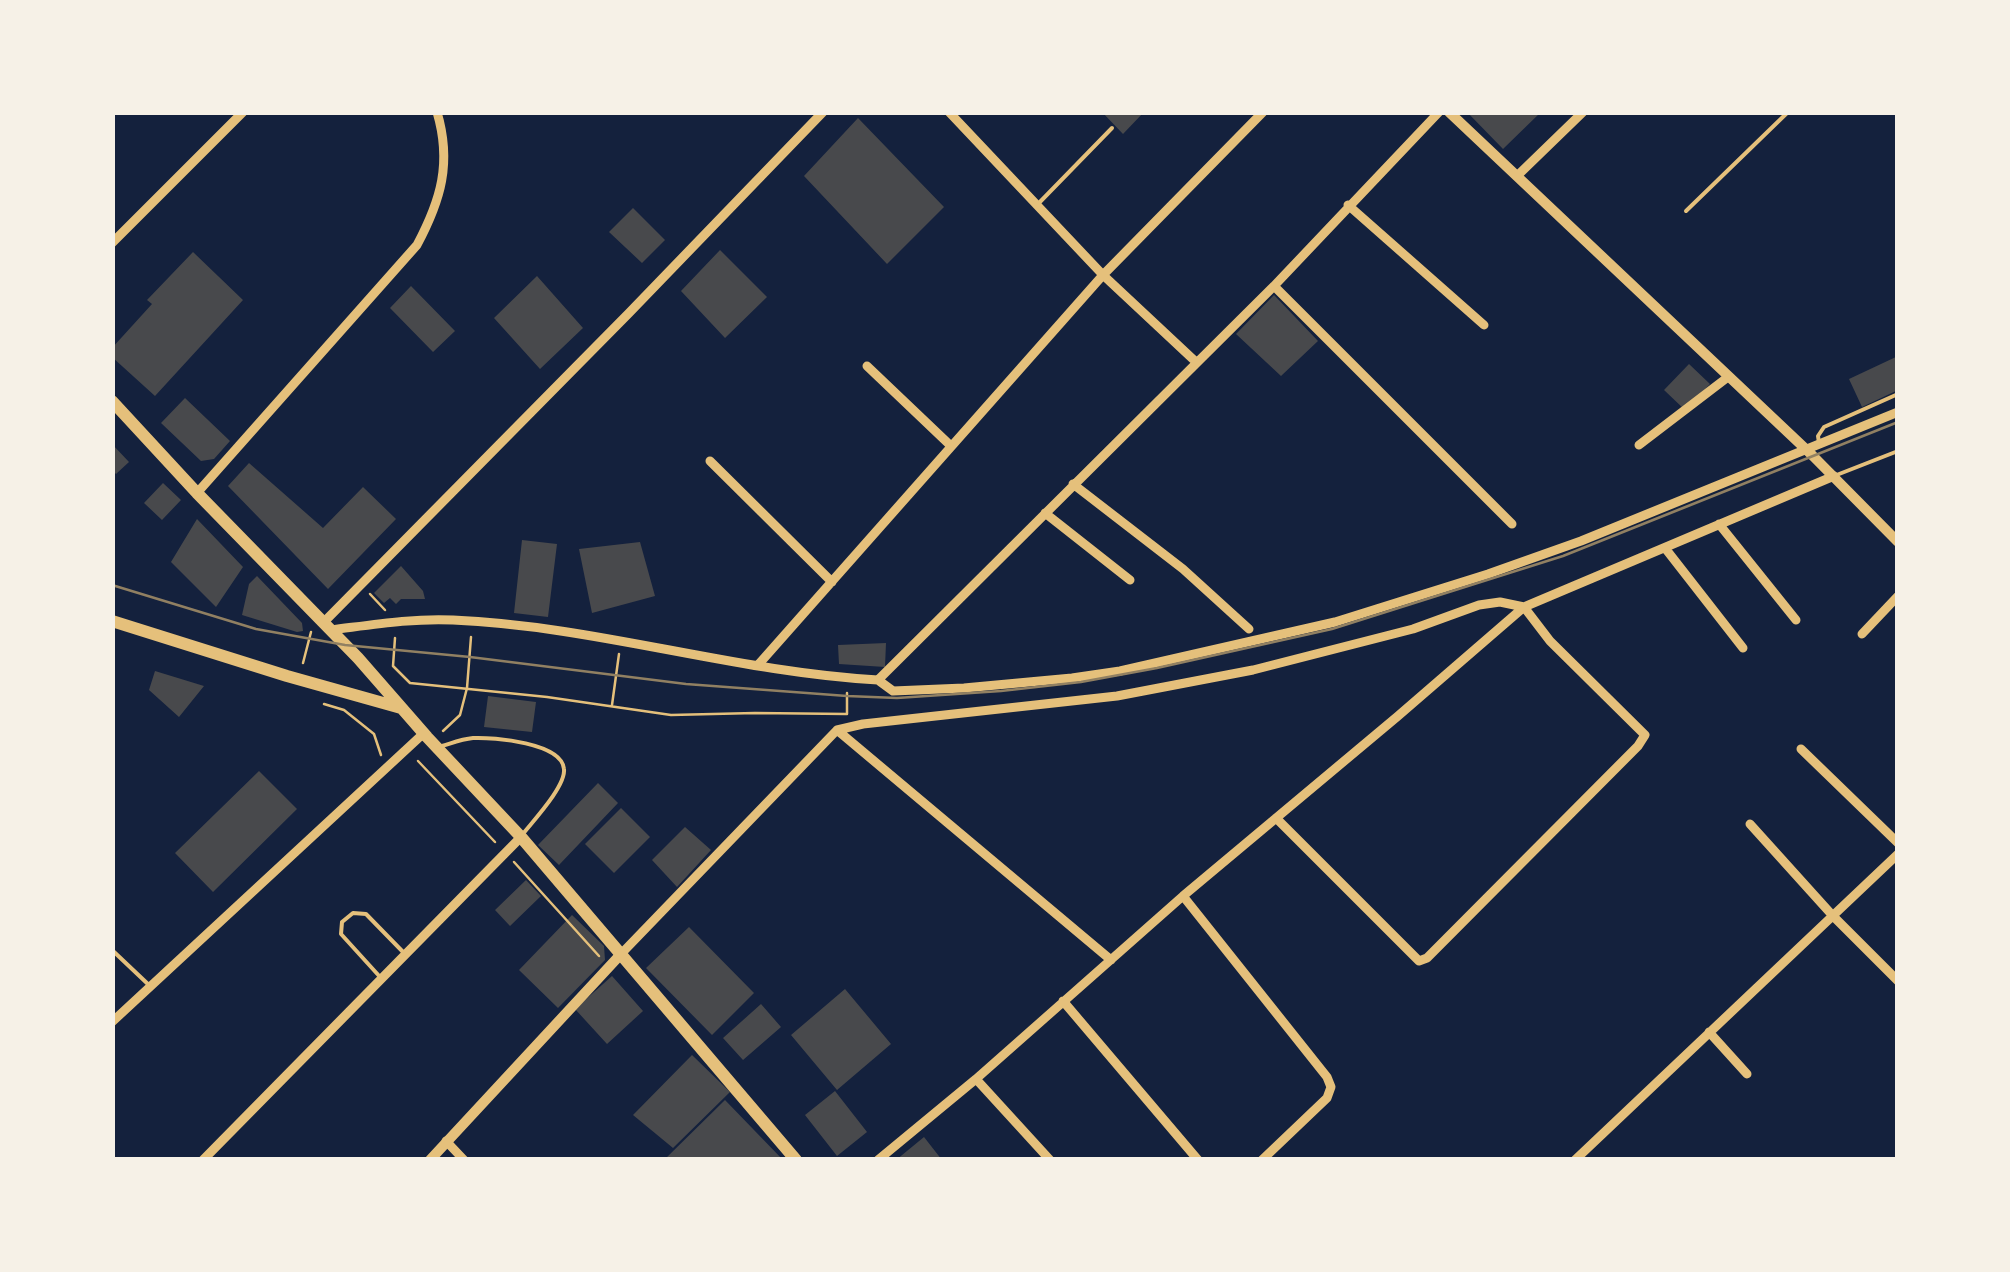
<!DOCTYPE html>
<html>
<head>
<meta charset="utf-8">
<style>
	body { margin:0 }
	#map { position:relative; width:2010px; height:1272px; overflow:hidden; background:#14213d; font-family:Overpass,sans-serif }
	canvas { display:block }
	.frame { position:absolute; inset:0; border:115px solid #f6f1e7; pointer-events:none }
</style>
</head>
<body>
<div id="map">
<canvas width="2010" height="1272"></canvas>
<div class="frame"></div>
</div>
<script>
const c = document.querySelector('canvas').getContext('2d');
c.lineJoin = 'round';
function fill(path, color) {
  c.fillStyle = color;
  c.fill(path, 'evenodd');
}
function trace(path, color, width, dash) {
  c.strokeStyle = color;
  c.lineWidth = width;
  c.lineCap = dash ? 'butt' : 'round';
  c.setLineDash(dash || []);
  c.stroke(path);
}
fill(new Path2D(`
	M 1102,112 L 1144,112 L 1123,134 Z
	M 1467,112 L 1541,112 L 1503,149 Z
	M 858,118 L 944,207 L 887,264 L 804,176 Z
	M 633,208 L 665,240 L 642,263 L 609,232 Z
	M 720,250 L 767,297 L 725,338 L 681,291 Z
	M 193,252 L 243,300 L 155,396 L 112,357 L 112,348 L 152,304 L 147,300 Z
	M 537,276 L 583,328 L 540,369 L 494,318 Z
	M 411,286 L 455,331 L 433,352 L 390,308 Z
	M 1274,295 L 1318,341 L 1281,376 L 1236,334 Z
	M 1898,356 L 1898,390 L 1862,407 L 1849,379 Z
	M 1689,364 L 1710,384 L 1685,410 L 1664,390 Z
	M 185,398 L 230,441 L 214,459 L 201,461 L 161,423 Z
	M 112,444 L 129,462 L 116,474 L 112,470 Z
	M 249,463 L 323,528 L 363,487 L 396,519 L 328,589 L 228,486 Z
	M 163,483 L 181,500 L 162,520 L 144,503 Z
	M 197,519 L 243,567 L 216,607 L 171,562 Z
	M 522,540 L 557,544 L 548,617 L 514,613 Z
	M 640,542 L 655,596 L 592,613 L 579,549 Z
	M 401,566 L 423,591 L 425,599 L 401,599 L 396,604 L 390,598 L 384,603 L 374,593 Z
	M 257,576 L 302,623 L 303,631 L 297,632 L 242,615 L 249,584 Z
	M 886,643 L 885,667 L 839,664 L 838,645 Z
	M 155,671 L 204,686 L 179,717 L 149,690 Z
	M 488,696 L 536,702 L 532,732 L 484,727 Z
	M 259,771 L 297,809 L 213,892 L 175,853 Z
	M 598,783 L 618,803 L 559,865 L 538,845 Z
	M 621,808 L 650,837 L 614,873 L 585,844 Z
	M 685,827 L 711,850 L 677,887 L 652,860 Z
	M 526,880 L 541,896 L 510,926 L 495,910 Z
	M 572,915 L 604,946 L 605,960 L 558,1008 L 519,970 Z
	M 689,927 L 754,993 L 712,1035 L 646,968 Z
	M 612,976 L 643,1011 L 607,1044 L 575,1009 Z
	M 845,989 L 891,1044 L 837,1090 L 791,1035 Z
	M 761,1004 L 781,1027 L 743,1060 L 723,1038 Z
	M 692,1055 L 730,1092 L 673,1148 L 633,1115 Z
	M 835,1091 L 867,1132 L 837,1156 L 805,1115 Z
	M 725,1100 L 783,1160 L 664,1160 Z
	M 924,1137 L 942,1160 L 896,1160 Z`), '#48494c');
trace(new Path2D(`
	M 370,594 L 385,610
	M 395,638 L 393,666 L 410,683 L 547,697 L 671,715 L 755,713 L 847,714 L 847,693
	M 303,663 L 311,632
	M 324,704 L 344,710 L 374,734 L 381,755
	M 612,705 L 619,654
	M 443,731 L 460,715 L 467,688 L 471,637
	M 418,761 L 495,842
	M 514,862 L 599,956`), '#e5c07b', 2.5);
trace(new Path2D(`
	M 1037,205 L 1112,128
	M 1686,211 L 1788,112
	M 1819,443 L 1818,436 L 1824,427 L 1898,394
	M 1834,476 L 1898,451
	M 442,746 C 452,743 462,739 473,738 C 494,737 562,743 564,769 C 566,786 533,821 522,835
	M 112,950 L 150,986
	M 381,978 L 341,934 L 342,922 L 353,913 L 366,914 L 405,954`), '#e5c07b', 4);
trace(new Path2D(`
	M 949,112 L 1103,275 L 1196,362
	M 1517,176 L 1583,112
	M 1348,205 L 1484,325
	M 112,243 L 243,112
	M 1274,286 L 1512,524
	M 867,366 L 951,446
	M 1639,445 L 1728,377
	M 710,461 L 832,582
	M 1073,484 L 1183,569 L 1249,629
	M 197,493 L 417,245 C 441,200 452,163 437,112
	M 1045,513 L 1130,580
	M 1719,524 L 1796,620
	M 1665,548 L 1743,648
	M 323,623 L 629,313 L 823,112
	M 331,630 C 371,625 412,618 453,620 C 596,626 735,672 878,680
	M 1862,634 L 1898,596
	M 758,665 L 1103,275 L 1263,112
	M 878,680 L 893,691 L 964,688 L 1072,678 L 1120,671 L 1335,622 L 1488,574 L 1581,541 L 1898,412
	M 878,680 L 1274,286 L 1439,112
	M 837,730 L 863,724 L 1117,696 L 1253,670 L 1413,629 L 1479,605 L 1500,602 L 1524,607 L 1834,476
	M 837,730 L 1111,960
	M 1801,749 L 1898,843
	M 1750,824 L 1833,916 L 1898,981
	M 1183,896 L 1327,1077 L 1331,1087 L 1327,1098 L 1262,1160
	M 621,954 L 837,730
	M 1063,1001 L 1198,1160
	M 112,1022 L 424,733
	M 1709,1032 L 1747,1074
	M 976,1079 L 1050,1160
	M 446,1141 L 464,1160
	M 203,1160 L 521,837
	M 878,1160 L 976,1079 L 1183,896 L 1398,716 L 1524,607 L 1550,641 L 1645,735 L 1638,746 L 1427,958 L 1419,961 L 1276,818
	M 1575,1160 L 1898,854`), '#e5c07b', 9);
trace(new Path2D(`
	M 1449,112 L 1813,456 L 1898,542
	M 430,1160 L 621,954`), '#e5c07b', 10);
trace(new Path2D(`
	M 112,401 L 197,493 L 358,658 L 427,737 L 521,837 L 796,1160
	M 112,621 L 287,676 L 401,708`), '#e5c07b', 12);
trace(new Path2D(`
	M 112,585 L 256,629 L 345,645 L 470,657 L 686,684 L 847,696 L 897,698 L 1001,691 L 1081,682 L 1157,668 L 1332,629 L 1563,556 L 1898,422`), '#918062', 2.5);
</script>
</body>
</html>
